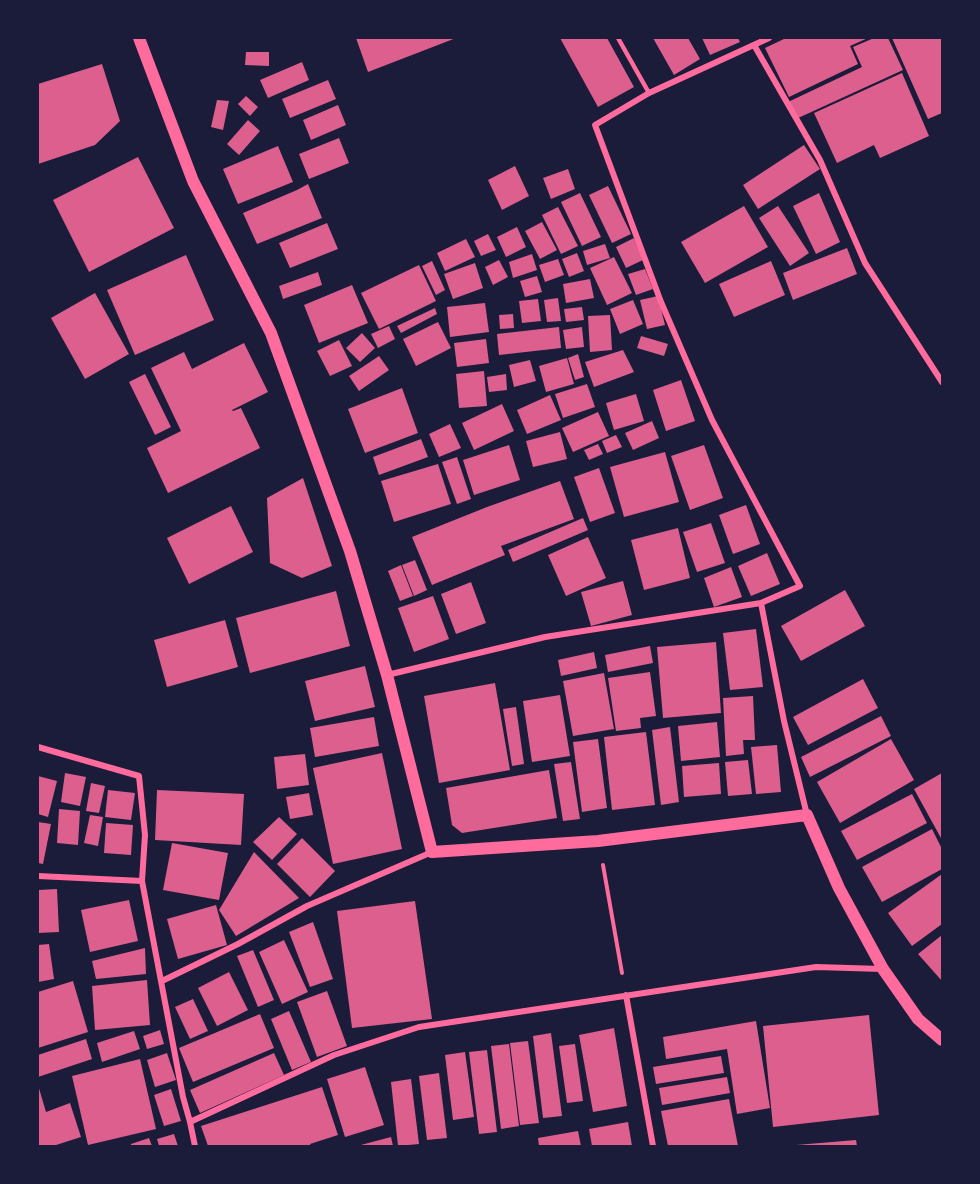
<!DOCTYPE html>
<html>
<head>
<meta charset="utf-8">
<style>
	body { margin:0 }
	#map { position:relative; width:980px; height:1184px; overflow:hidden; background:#1b1b3a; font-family:"Work Sans",sans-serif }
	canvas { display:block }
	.frame { position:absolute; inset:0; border:39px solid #1b1b3a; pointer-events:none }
</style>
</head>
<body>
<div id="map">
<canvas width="980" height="1184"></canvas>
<div class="frame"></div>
</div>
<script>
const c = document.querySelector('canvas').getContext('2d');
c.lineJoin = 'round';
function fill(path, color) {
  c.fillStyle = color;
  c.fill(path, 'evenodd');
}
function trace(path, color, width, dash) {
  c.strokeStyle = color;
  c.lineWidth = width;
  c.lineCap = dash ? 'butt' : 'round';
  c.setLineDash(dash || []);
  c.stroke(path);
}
fill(new Path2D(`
	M 356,38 L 456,38 L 368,72 Z
	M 560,38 L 607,38 L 634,87 L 598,107 Z
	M 653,38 L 688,38 L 700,59 L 674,75 Z
	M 702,38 L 738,38 L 740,42 L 710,55 Z
	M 786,38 L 868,38 L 850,46 L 858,64 L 789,97 L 765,48 Z
	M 874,38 L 888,38 L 903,70 L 796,119 L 788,102 L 862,67 L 853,47 Z
	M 892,38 L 942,38 L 942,113 L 928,119 Z
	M 246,52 L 269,52 L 269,66 L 245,65 Z
	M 302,62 L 309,80 L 268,98 L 260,80 Z
	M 102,64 L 120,121 L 95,145 L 38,164 L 38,84 Z
	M 902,73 L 929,136 L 880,158 L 874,145 L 837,163 L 814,113 Z
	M 328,80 L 336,99 L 290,118 L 282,99 Z
	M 246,96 L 258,107 L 250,116 L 238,104 Z
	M 217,100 L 229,101 L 223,130 L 211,127 Z
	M 338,105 L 346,125 L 311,140 L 303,120 Z
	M 248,120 L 260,131 L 239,155 L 227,144 Z
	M 339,138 L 349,163 L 309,179 L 299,154 Z
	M 804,145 L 820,169 L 758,209 L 743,185 Z
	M 278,146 L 293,182 L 238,204 L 223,169 Z
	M 138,157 L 174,228 L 89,272 L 53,200 Z
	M 515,166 L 529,196 L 502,210 L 488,180 Z
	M 568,169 L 575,189 L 551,199 L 543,178 Z
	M 308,184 L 322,218 L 257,244 L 243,213 L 297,190 Z
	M 608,186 L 631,234 L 612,243 L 589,195 Z
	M 580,193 L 601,237 L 582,246 L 561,202 Z
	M 819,193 L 840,242 L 816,254 L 793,206 Z
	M 744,206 L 768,247 L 705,283 L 681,242 Z
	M 778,206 L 809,253 L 790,266 L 759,218 Z
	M 558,207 L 578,246 L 561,254 L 542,215 Z
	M 542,222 L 557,250 L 540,259 L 525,231 Z
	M 327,223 L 338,249 L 290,268 L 279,243 Z
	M 517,227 L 526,247 L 506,257 L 497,237 Z
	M 488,234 L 496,250 L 481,256 L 474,241 Z
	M 634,238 L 643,260 L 626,268 L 616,247 Z
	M 466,239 L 475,257 L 445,271 L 437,253 Z
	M 605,244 L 610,258 L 587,265 L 583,251 Z
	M 847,248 L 857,274 L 793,300 L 783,273 Z
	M 577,253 L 584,271 L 569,277 L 562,259 Z
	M 532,254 L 537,270 L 513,278 L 509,262 Z
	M 186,255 L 214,320 L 135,355 L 107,290 Z
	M 614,257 L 632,293 L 607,305 L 590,268 Z
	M 558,259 L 564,275 L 545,282 L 539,265 Z
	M 499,260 L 508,277 L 493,285 L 485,267 Z
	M 432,261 L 445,290 L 436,295 L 422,266 Z
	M 771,261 L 785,295 L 734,317 L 719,284 Z
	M 475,263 L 483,288 L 453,299 L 444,274 Z
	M 419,265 L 436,301 L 379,329 L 361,293 Z
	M 645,269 L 653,289 L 636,295 L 628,274 Z
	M 318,272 L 322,285 L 283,299 L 279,286 Z
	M 537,276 L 542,292 L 525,297 L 520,281 Z
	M 590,279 L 594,298 L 566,303 L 563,284 Z
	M 352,285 L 368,323 L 319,343 L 304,305 Z
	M 95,293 L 129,354 L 85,379 L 51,318 Z
	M 658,296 L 665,325 L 647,329 L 640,300 Z
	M 558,298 L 561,321 L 547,322 L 544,300 Z
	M 538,299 L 541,321 L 522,323 L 519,301 Z
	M 633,300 L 643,324 L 620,334 L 610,309 Z
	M 485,303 L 489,332 L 450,337 L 447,307 Z
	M 582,307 L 584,320 L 566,322 L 564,309 Z
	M 435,308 L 437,314 L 401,333 L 397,326 Z
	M 513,314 L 514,328 L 500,329 L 499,315 Z
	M 610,315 L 612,350 L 590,352 L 588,316 Z
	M 438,322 L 451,348 L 416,366 L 403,339 Z
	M 389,326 L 395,339 L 378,348 L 371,334 Z
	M 559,327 L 561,348 L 499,355 L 497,334 Z
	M 582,327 L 584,347 L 566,349 L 563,330 Z
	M 362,333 L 375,348 L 360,362 L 346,348 Z
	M 641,336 L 668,344 L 664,356 L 637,348 Z
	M 486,339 L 489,363 L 457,367 L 454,343 Z
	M 339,340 L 352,366 L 330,376 L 317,351 Z
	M 244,343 L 268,392 L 232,410 L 233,411 L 241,408 L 260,448 L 168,493 L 147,448 L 181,431 L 151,368 L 184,352 L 192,369 Z
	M 623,350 L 634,372 L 594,387 L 585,362 Z
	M 578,354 L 584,377 L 575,380 L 568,358 Z
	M 379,356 L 389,370 L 359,391 L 349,376 Z
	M 567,358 L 574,384 L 546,392 L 539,366 Z
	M 530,360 L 536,381 L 514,387 L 509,365 Z
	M 484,371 L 487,406 L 459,408 L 456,374 Z
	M 145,374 L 171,427 L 155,435 L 129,382 Z
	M 506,374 L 507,390 L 489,392 L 487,377 Z
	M 681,380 L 695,421 L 666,431 L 653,390 Z
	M 587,384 L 595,407 L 563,418 L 555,394 Z
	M 402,388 L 418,433 L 365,453 L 348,409 Z
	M 636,394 L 644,421 L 614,430 L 606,403 Z
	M 550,395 L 561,420 L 527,434 L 517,410 Z
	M 502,404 L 514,431 L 474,450 L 462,423 Z
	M 598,412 L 609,436 L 573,452 L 562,428 Z
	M 652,421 L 659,438 L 633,450 L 625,433 Z
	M 450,424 L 461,448 L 439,457 L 429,434 Z
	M 560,432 L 567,459 L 533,467 L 526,441 Z
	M 616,435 L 622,447 L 607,453 L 602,441 Z
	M 421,439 L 428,457 L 379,475 L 373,457 Z
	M 598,444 L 603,454 L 589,460 L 584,450 Z
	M 509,445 L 520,480 L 474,495 L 463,460 Z
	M 704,445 L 723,498 L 690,510 L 671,456 Z
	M 665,452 L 679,502 L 624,517 L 610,467 Z
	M 457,457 L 471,499 L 457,504 L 442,462 Z
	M 438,464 L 451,504 L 394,522 L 381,481 Z
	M 599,468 L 615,513 L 590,522 L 574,477 Z
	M 303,478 L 332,566 L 302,578 L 270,563 L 267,498 Z
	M 560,481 L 574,519 L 501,546 L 505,555 L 432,585 L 412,537 L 487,507 Z
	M 746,505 L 760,544 L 733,554 L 719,515 Z
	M 231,506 L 253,552 L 189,584 L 167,538 Z
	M 583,518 L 588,530 L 513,562 L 508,550 Z
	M 711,523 L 725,563 L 697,572 L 683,532 Z
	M 678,528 L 690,578 L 644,590 L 631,540 Z
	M 588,537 L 606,578 L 566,596 L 548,555 Z
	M 767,553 L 780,584 L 751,596 L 738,566 Z
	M 415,560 L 427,590 L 414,596 L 402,565 Z
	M 401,565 L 413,596 L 400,601 L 388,571 Z
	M 731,567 L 742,597 L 714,607 L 704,578 Z
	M 623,581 L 632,615 L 591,626 L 581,592 Z
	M 471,582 L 486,623 L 456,634 L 441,594 Z
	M 845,590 L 865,626 L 801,661 L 781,626 Z
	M 336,591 L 350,646 L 250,673 L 236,618 Z
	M 433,596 L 449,639 L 414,652 L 398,608 Z
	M 225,620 L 238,667 L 167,687 L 154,640 Z
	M 756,629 L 763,687 L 730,690 L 723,633 Z
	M 716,642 L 721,713 L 663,718 L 657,647 Z
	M 650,646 L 653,663 L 608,672 L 605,655 Z
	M 594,652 L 597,668 L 561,676 L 558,660 Z
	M 365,666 L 375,707 L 315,721 L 305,681 Z
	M 650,672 L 656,716 L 640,718 L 641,728 L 616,731 L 608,678 Z
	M 604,673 L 614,729 L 573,736 L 563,681 Z
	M 863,679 L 878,708 L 808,745 L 793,717 Z
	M 495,683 L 510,770 L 439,783 L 424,696 Z
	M 560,695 L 570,756 L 532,762 L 523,701 Z
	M 753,696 L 755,740 L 743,740 L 744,754 L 726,756 L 723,698 Z
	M 516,707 L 524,764 L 512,766 L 503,709 Z
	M 881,716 L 891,736 L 810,777 L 801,757 Z
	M 374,717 L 379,746 L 315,757 L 310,728 Z
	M 717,722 L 720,757 L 681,761 L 678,726 Z
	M 670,727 L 679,802 L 661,805 L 652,730 Z
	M 646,732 L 655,805 L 612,810 L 604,737 Z
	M 598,739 L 607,808 L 582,812 L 573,742 Z
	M 891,739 L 914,780 L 840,823 L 817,782 Z
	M 777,745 L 781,792 L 756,794 L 751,747 Z
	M 382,753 L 402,849 L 333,864 L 313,768 Z
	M 305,754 L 309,785 L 277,789 L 274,757 Z
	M 748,760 L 752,794 L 728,796 L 725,762 Z
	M 571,762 L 580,819 L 563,821 L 554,764 Z
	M 719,763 L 721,794 L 684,797 L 682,766 Z
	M 549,770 L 557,818 L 462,833 L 452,825 L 446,788 Z
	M 65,773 L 86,777 L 80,806 L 61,802 Z
	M 942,773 L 942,840 L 914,789 Z
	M 38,776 L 57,781 L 48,817 L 38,814 Z
	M 91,783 L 105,786 L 99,813 L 86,811 Z
	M 108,790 L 135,793 L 131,820 L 105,817 Z
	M 157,790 L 244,794 L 241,845 L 155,840 Z
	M 309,793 L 313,815 L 290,819 L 286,797 Z
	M 912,794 L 927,823 L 857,860 L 841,831 Z
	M 59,809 L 80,811 L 78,845 L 57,843 Z
	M 90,815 L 103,817 L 98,846 L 84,843 Z
	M 279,817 L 297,834 L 272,860 L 253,842 Z
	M 38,822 L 51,824 L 43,864 L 38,863 Z
	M 106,823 L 133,825 L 131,855 L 104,853 Z
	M 932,829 L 942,849 L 942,869 L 882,902 L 862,867 Z
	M 302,838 L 335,871 L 310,897 L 277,864 Z
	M 172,843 L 228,853 L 219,900 L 163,890 Z
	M 254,852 L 299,898 L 236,936 L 219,910 Z
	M 942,874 L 942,924 L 912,946 L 888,913 Z
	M 57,889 L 59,932 L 38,933 L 38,890 Z
	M 129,900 L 138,941 L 90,952 L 81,910 Z
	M 415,901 L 432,1019 L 352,1028 L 337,911 Z
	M 216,905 L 227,945 L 178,959 L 167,919 Z
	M 313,922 L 333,979 L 310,987 L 289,932 Z
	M 942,935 L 942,981 L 918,954 Z
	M 284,940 L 308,992 L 282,1004 L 259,952 Z
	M 49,944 L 54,979 L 38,982 L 38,945 Z
	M 145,948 L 146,974 L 96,979 L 92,961 Z
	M 253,950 L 274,1000 L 258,1007 L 237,956 Z
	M 229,972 L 248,1010 L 217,1026 L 198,988 Z
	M 147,980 L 150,1025 L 95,1030 L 92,986 Z
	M 73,981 L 88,1032 L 38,1048 L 38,992 Z
	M 327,991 L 347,1046 L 317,1057 L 297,1002 Z
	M 193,999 L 208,1031 L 190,1039 L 175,1007 Z
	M 289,1011 L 311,1062 L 292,1070 L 271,1019 Z
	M 260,1014 L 274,1048 L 193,1082 L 179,1048 Z
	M 869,1015 L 879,1115 L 773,1127 L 763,1026 Z
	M 756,1021 L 770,1108 L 737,1114 L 727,1049 L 666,1059 L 663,1037 Z
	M 614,1028 L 627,1106 L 593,1112 L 579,1035 Z
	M 160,1030 L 164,1044 L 147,1049 L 143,1036 Z
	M 134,1031 L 140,1049 L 102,1062 L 97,1043 Z
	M 551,1033 L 562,1116 L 543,1118 L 533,1036 Z
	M 86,1039 L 92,1059 L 38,1077 L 38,1055 Z
	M 528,1041 L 539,1123 L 520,1125 L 510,1043 Z
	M 509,1044 L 519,1126 L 501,1129 L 491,1046 Z
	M 575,1044 L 583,1101 L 567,1103 L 559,1046 Z
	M 487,1050 L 497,1132 L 479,1134 L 469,1052 Z
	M 465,1052 L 474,1117 L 453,1120 L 445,1055 Z
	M 167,1053 L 176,1080 L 155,1087 L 147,1060 Z
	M 274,1053 L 284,1075 L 200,1113 L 190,1090 Z
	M 721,1056 L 724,1073 L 656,1084 L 653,1067 Z
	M 140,1059 L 156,1129 L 88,1145 L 72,1076 Z
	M 365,1067 L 384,1125 L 345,1137 L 327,1079 Z
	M 439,1073 L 447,1138 L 427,1140 L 419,1076 Z
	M 727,1077 L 730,1093 L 662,1105 L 659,1088 Z
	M 411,1079 L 419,1144 L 398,1146 L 391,1082 Z
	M 38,1085 L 46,1112 L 70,1103 L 81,1137 L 53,1146 L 38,1146 Z
	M 322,1087 L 338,1135 L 310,1144 L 311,1146 L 208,1146 L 201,1126 Z
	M 171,1089 L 181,1121 L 164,1126 L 154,1095 Z
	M 729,1099 L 738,1146 L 668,1146 L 661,1111 Z
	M 628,1122 L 632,1146 L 592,1146 L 589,1129 Z
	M 578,1131 L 581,1146 L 539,1146 L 538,1138 Z
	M 174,1134 L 178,1146 L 159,1146 L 157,1139 Z
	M 391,1137 L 393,1146 L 357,1146 Z
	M 149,1138 L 152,1146 L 131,1146 L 131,1144 Z
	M 856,1140 L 857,1146 L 796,1146 L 796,1145 Z`), '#dd5f8e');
trace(new Path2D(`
	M 603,865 L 622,973`), '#ff6b9d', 4);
trace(new Path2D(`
	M 618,38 L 649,93`), '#ff6b9d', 4.5);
trace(new Path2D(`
	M 769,38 L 649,93 L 595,125 L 661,302 L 712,420 L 800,586 L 761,603 L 784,721 L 807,815
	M 754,45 L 820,160 L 865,263 L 942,382
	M 387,675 L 545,637 L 761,603
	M 38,747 L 139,776 L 145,835 L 142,881
	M 38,876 L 142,881 L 183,1097 L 190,1122 L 195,1146
	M 162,981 L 238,944 L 307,906 L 432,852
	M 626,995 L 653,1146
	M 190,1122 L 334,1055 L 419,1027 L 816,967 L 882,969`), '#ff6b9d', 6);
trace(new Path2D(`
	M 139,38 L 193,181 L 271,333 L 350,551 L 387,675 L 432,852 L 598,841 L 807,815 L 839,888 L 883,969 L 918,1019 L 942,1040`), '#ff6b9d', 12);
</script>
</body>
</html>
